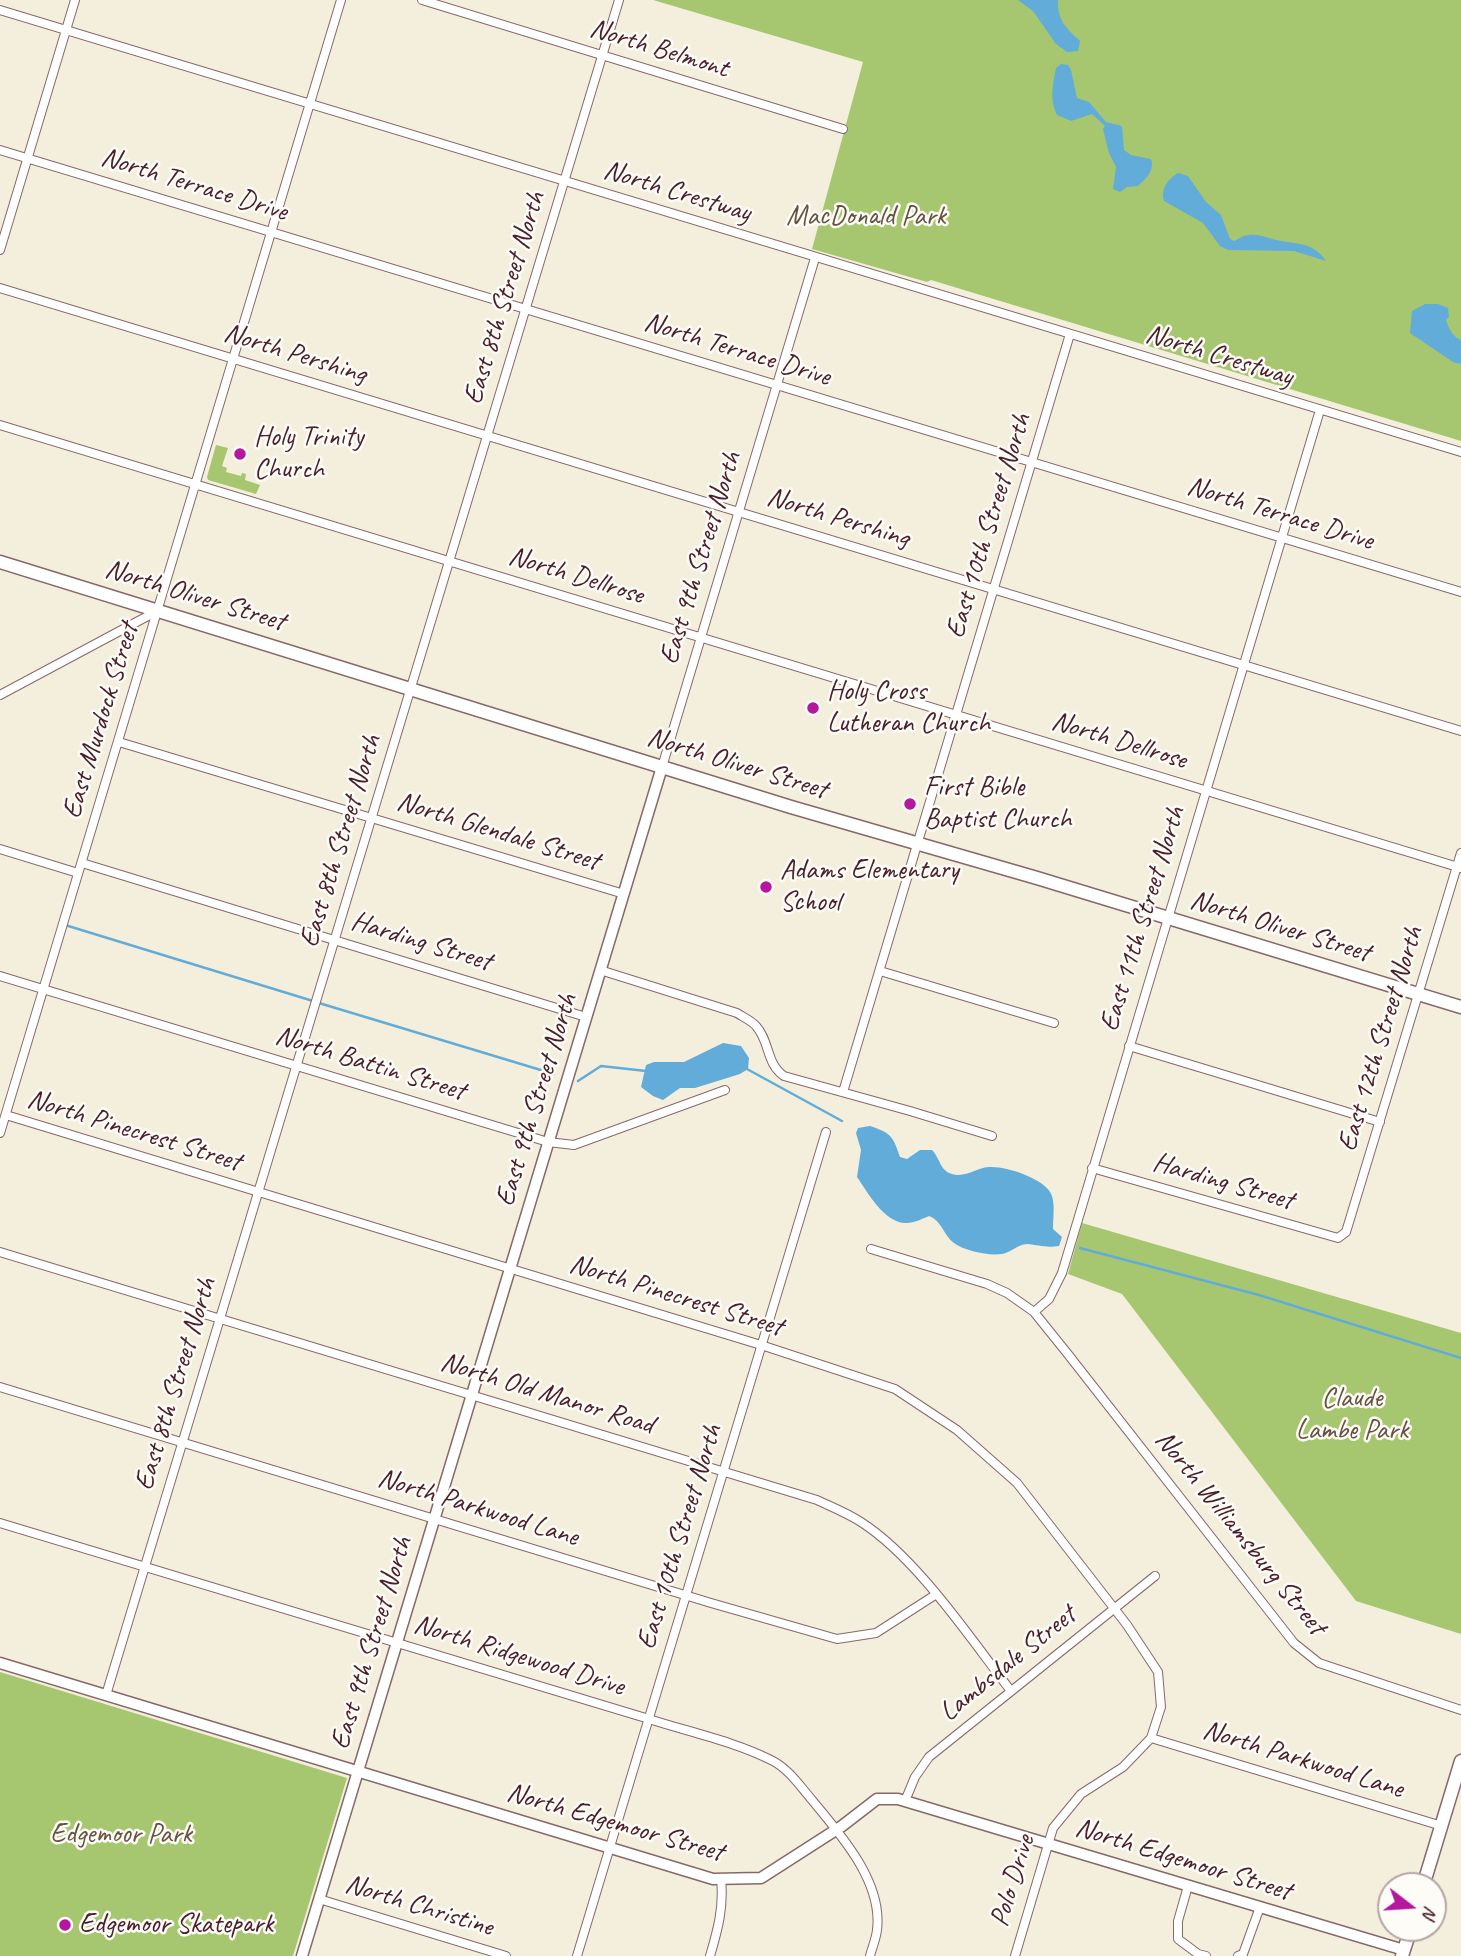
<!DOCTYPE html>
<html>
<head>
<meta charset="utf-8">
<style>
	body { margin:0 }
	#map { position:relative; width:1461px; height:1956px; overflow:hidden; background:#f4efdd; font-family:Caveat,sans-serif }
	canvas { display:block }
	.north { position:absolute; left:1377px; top:1872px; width:70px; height:70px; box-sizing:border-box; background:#fdfcf7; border:2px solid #b5a4a5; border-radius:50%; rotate:107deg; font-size:19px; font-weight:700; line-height:28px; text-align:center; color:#4a1f2b }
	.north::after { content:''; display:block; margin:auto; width:24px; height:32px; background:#b5179e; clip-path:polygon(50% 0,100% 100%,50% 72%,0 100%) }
</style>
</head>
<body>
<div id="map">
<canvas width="1461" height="1956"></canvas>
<div class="north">N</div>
</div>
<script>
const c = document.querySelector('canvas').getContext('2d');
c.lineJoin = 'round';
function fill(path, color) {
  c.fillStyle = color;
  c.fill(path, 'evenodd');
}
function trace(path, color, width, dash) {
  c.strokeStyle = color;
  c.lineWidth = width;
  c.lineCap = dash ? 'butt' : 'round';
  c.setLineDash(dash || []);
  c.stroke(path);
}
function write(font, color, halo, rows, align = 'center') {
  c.font = font + ' Caveat,sans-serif';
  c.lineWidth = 5;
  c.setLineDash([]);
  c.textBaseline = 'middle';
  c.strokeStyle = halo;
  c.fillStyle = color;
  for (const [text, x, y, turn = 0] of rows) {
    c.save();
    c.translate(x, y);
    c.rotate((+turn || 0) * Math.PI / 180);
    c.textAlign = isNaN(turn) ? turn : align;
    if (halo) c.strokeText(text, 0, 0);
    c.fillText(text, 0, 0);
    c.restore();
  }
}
fill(new Path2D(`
	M 653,0 L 1461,0 L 1461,441 L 931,280 L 927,282 L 812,249 L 863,62 Z
	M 216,445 L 228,448 L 222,466 L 227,468 L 226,472 L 241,476 L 242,473 L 246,474 L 245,480 L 260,485 L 256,494 L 208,480 L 207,477 Z
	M 1082,1223 L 1461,1333 L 1461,1634 L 1356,1601 L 1122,1294 L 1068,1274 Z
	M 0,1672 L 347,1778 L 293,1956 L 0,1956 Z`), '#a6c770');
fill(new Path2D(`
	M 1018,0 L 1058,0 C 1057,20 1066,28 1080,41 L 1078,51 L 1067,52 L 1056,44 L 1033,11 Z
	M 1061,64 L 1068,65 L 1071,70 L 1077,98 L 1089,102 L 1106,122 L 1122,126 L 1124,150 L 1131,155 L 1151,159 C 1155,170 1146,179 1138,186 L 1127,187 L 1120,192 L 1113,189 L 1116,167 L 1109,153 L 1103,129 L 1105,126 L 1092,114 L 1071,121 L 1057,115 C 1049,100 1053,84 1056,68 Z
	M 1178,173 L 1188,176 L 1206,202 L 1221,215 L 1230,239 L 1234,241 C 1239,239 1243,235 1249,235 C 1260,234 1267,238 1276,240 C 1298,245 1312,241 1326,261 L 1294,251 L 1228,250 L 1220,246 L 1203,223 L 1164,201 C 1160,189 1168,179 1178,173 Z
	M 1425,304 L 1438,304 L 1448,308 L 1449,317 L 1446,320 C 1449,329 1453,337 1461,340 L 1461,364 L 1453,362 L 1410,333 L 1412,311 Z
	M 723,1043 L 741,1046 L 749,1058 L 748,1069 L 740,1074 L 695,1088 L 680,1088 L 663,1100 L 653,1096 L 641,1087 L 646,1065 L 654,1062 L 684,1062 Z
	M 870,1126 C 891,1133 893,1136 900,1157 L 907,1159 L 920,1150 L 932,1150 C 940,1158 940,1171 952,1174 C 966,1178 977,1167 990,1167 C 1006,1166 1047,1179 1052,1196 C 1055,1206 1053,1219 1053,1229 L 1062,1237 L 1059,1246 C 1045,1248 1039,1245 1027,1244 C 1018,1244 1010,1253 1002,1254 C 988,1256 965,1251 954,1243 C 944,1236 942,1221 929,1216 C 922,1219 914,1223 907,1223 C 885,1224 868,1193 857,1177 L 861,1150 L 856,1133 L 858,1128 Z`), '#62acda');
trace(new Path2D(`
	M 65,925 L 313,1001
	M 319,1003 L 554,1074
	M 747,1069 L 842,1121
	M 578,1081 L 601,1066 L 646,1071
	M 1080,1248 L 1259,1295 L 1461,1358`), '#62acda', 2.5);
const minor = new Path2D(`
	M 422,0 L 843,129
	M 0,10 L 1461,452
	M 0,150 L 1461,592
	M 0,250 L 75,0
	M 0,288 L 1461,731
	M 0,425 L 1461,868
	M 0,695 L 159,610
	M 119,742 L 624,894
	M 662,767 L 815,258
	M 0,849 L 78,873
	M 82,863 L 586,1017
	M 600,970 L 737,1013 C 743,1017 752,1021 756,1026 C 770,1041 766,1064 784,1076 L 910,1111 L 992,1136
	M 880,971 L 1054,1023
	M 0,976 L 548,1142 L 574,1145 L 725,1090
	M 1129,1046 L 1380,1122
	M 843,1092 L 1070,334
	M 6,1115 L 761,1345 L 895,1389 L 957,1430 L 1017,1483 L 1127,1625 L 1158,1672 L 1161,1707 L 1151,1738 L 1123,1767 L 1081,1794 L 1053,1828 L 1015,1956
	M 0,1133 L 341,0
	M 1092,1168 L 1338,1238 L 1346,1232 L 1461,853
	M 871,1249 L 987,1284 L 1007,1293 L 1034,1312 L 1067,1353 L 1294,1643 L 1319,1663 L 1461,1710
	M 0,1252 L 817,1500 C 832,1507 847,1513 861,1522 C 917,1558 970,1638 1011,1691
	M 1034,1312 L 1049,1299 L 1062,1273 L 1320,410
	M 0,1387 L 711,1603 L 837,1639 L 876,1633 L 935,1595
	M 0,1523 L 649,1719 C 689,1732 733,1741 771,1760 C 788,1768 800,1786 812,1800 C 841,1835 883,1882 877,1930 C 876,1939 872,1948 870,1956
	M 106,1695 L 619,0
	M 1151,1738 L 1442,1826
	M 905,1801 L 915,1777 L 929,1757 L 1155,1576
	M 1188,1886 L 1178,1921 L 1178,1939 L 1198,1954 L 1206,1956
	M 319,1899 L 506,1956
	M 577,1956 L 826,1132
	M 710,1956 C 718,1929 724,1907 721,1879
	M 1238,1956 L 1243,1954 L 1260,1907`);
const tertiary = new Path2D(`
	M 0,1663 L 713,1879 L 761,1878 L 842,1826 L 877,1799 L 898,1799 L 1404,1950
	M 302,1956 L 662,767`);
const secondary = new Path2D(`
	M 0,562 L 791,807 L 1037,878 L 1461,1007
	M 1423,1886 L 1461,1761
	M 1402,1956 L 1411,1928`);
trace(minor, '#866869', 10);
trace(tertiary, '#866869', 13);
trace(secondary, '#866869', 15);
trace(minor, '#fff', 8);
trace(tertiary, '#fff', 10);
trace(secondary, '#fff', 12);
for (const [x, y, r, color] of [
	[240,454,7,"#b5179e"],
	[813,708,7,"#b5179e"],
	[910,804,7,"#b5179e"],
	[766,887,7,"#b5179e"],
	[65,1925,7,"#b5179e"]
]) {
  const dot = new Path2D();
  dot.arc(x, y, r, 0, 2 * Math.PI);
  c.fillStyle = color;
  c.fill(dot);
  trace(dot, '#fdfcf7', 2.5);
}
write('28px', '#4a1f2b', '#fdfcf7', [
	["North Belmont",659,49,17],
	["North Terrace Drive",194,185,17],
	["North Crestway",677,192,17],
	["East 8th Street North",505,298,-73],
	["North Terrace Drive",737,350,17],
	["North Pershing",295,354,17],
	["North Crestway",1219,356,17],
	["North Terrace Drive",1280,514,17],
	["North Pershing",838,518,17],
	["East 10th Street North",989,526,-73],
	["East 9th Street North",701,558,-73],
	["North Dellrose",576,576,17],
	["North Oliver Street",195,596,17],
	["East Murdock Street",101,721,-73],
	["North Dellrose",1119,741,17],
	["North Oliver Street",737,764,17],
	["North Glendale Street",498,832,17],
	["East 8th Street North",341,841,-73],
	["East 11th Street North",1143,919,-73],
	["North Oliver Street",1280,927,17],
	["Harding Street",421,942,17],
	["East 12th Street North",1381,1039,-73],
	["North Battin Street",370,1064,17],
	["East 9th Street North",537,1100,-73],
	["North Pinecrest Street",134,1131,17],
	["Harding Street",1223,1182,16],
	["North Pinecrest Street",676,1296,17],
	["East 8th Street North",176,1384,-73],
	["North Old Manor Road",547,1394,17],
	["North Parkwood Lane",478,1508,17],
	["North Williamsburg Street",1240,1533,51],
	["East 10th Street North",680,1537,-73],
	["East 9th Street North",372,1643,-73],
	["North Ridgewood Drive",519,1656,17],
	["Lambsdale Street",1008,1664,-39],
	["North Parkwood Lane",1303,1760,17],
	["North Edgemoor Street",615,1823,16],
	["North Edgemoor Street",1183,1860,17],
	["Polo Drive",1013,1881,-73],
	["North Christine",419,1906,17]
]);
write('28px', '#665140', '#fdfcf7', [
	["MacDonald Park",866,217],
	["Claude",1352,1399],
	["Lambe Park",1352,1431],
	["Edgemoor Park",121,1835]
]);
write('28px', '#4a1f2b', '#fdfcf7', [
	["Holy Trinity",254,438],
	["Church",254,470],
	["Holy Cross",827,692],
	["Lutheran Church",827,724],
	["First Bible",924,788],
	["Baptist Church",924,820],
	["Adams Elementary",780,871],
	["School",780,903],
	["Edgemoor Skatepark",79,1925]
], 'left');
</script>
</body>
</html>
